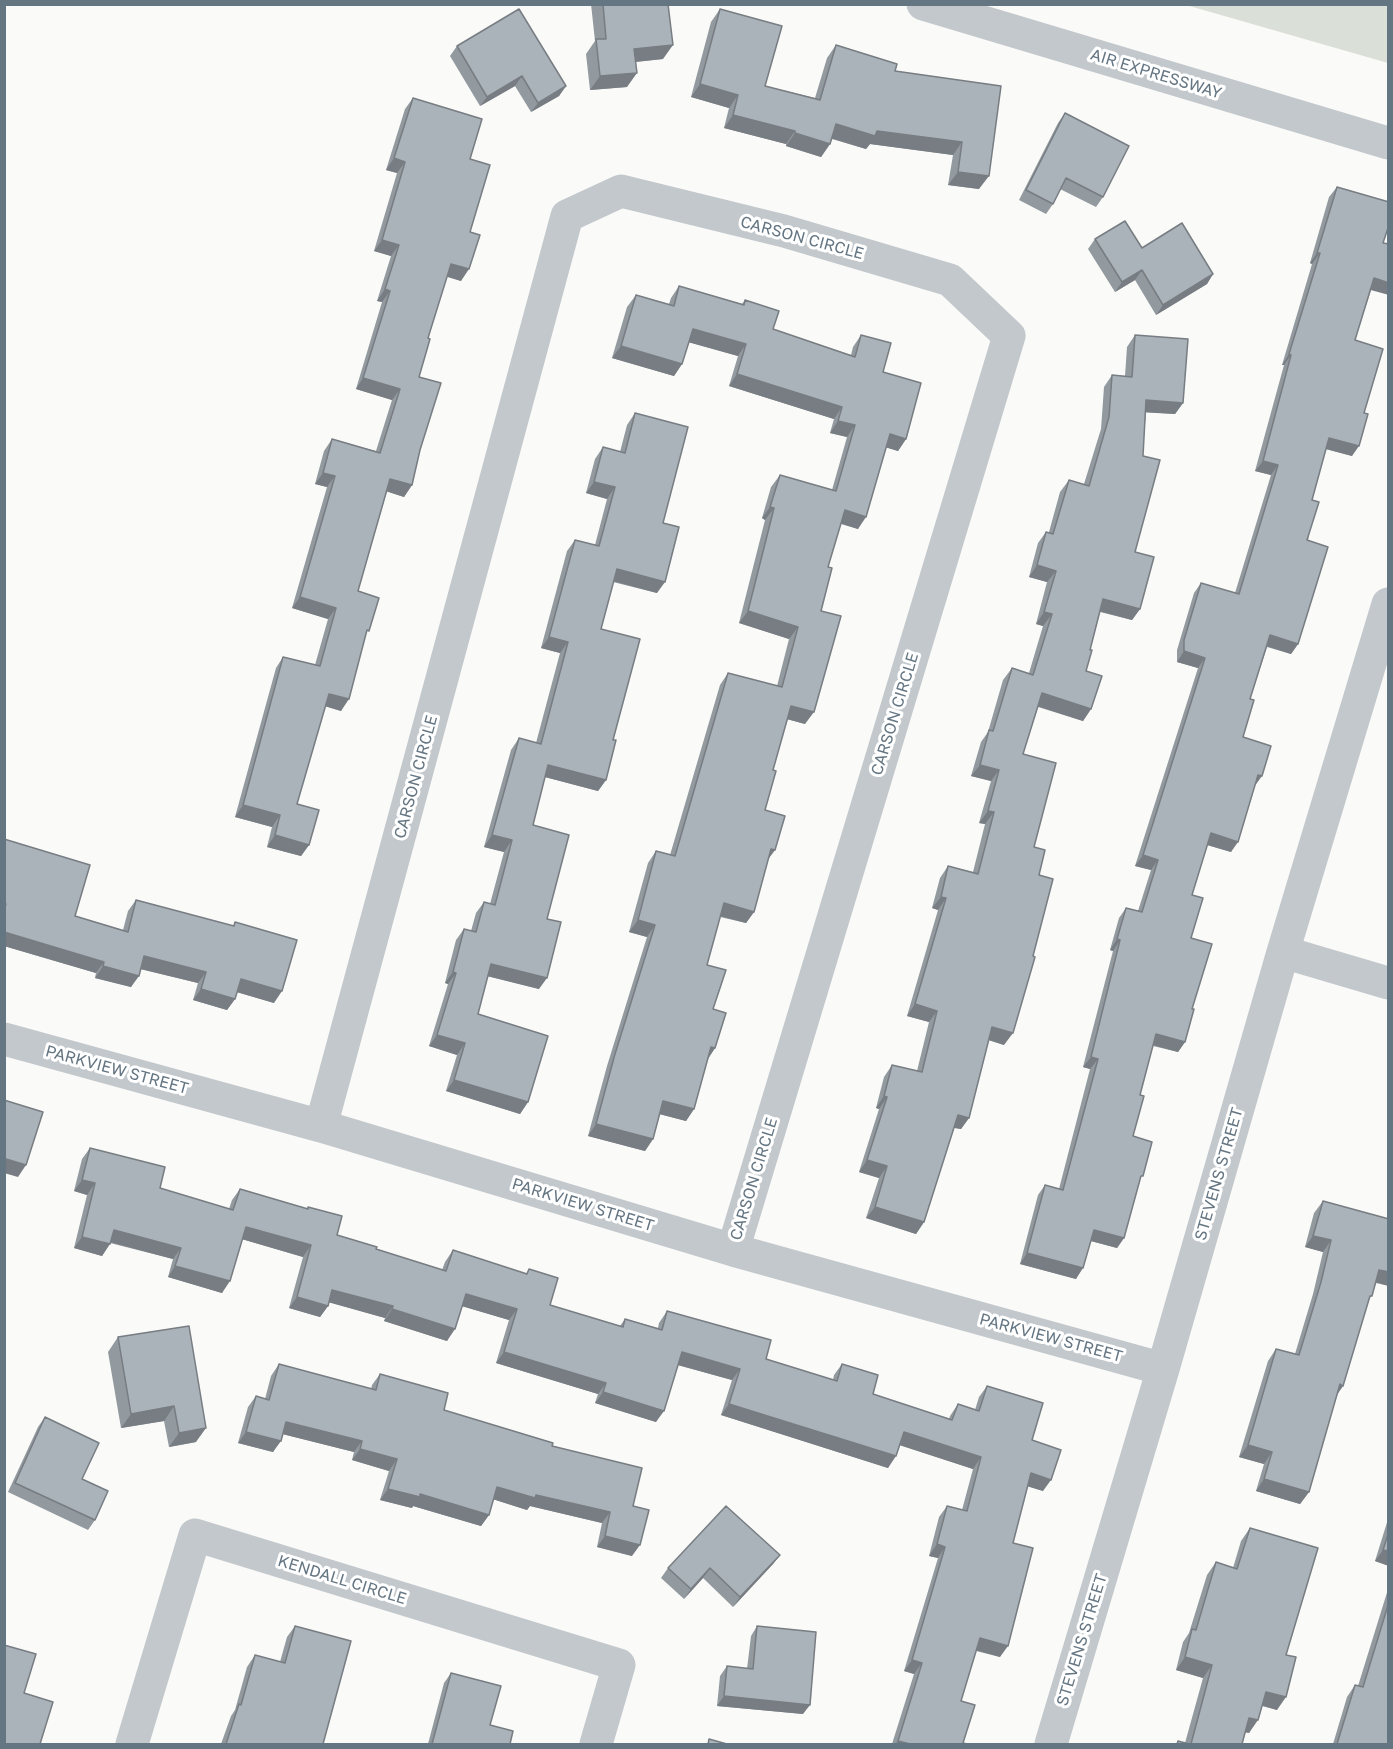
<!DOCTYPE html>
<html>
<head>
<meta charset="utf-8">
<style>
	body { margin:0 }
	#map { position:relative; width:1393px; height:1749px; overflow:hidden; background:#fafaf8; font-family:"Golos Text",sans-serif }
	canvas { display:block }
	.frame { position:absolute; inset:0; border:6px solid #657683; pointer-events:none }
</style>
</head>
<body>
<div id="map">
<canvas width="1393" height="1749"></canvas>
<div class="frame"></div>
</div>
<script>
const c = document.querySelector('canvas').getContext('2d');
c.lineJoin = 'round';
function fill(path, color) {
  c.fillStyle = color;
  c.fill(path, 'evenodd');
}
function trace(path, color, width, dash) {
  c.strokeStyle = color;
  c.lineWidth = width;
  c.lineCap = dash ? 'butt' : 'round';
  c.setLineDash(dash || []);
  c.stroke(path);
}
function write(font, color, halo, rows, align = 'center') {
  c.font = font + ' "Golos Text",sans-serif';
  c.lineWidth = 6;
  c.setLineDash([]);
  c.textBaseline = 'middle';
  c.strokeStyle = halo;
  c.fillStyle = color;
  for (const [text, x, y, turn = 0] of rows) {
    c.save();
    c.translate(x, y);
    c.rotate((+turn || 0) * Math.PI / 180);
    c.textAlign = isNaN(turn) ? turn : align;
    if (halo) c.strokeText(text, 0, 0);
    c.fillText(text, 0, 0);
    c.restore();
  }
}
fill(new Path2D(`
	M 1186,5 L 1388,5 L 1388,63 Z`), '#dadfd7');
trace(new Path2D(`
	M 923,4 L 1388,143
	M 1283,952 L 1388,983
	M 4,1039 L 321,1126 L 733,1250 L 1163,1369
	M 321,1126 L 567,216 L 621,191 L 784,231 L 950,280 L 1009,336 L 733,1250
	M 132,1744 L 195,1535 L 619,1665 L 596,1744
	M 1051,1744 L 1163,1369 L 1283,952 L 1388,604`), '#c3c8cc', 33);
fill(new Path2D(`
	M 591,4 L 668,4 L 663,59 L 636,62 L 627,87 L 590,90 L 586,54 L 595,41 Z
	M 720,9 L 765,86 L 815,98 L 827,58 L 836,45 L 895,71 L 1001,86 L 979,189 L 948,185 L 953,155 L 870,144 L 866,149 L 832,139 L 830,144 L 821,157 L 786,146 L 786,144 L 724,128 L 729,108 L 691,97 L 711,22 Z
	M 457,46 L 566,86 L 559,96 L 531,112 L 515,86 L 480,106 L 450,56 Z
	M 413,98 L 470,159 L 470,232 L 461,281 L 447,277 L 428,338 L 419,377 L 420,450 L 412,485 L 404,497 L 387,491 L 358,591 L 365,635 L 341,711 L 325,706 L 297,804 L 309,845 L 301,856 L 267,847 L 272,827 L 235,817 L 276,668 L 283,657 L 315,665 L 328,619 L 292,608 L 327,487 L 315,484 L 324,451 L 332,439 L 376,451 L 392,400 L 356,389 L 382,302 L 377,301 L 391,256 L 374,251 L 397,173 L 386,170 L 405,109 Z
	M 1065,113 L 1103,197 L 1096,207 L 1060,189 L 1053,204 L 1046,214 L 1019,200 L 1058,123 Z
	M 1337,187 L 1371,290 L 1355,340 L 1364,413 L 1352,456 L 1326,449 L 1312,500 L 1298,644 L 1291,654 L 1267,647 L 1250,699 L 1243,737 L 1255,786 L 1231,852 L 1207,845 L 1192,895 L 1192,1009 L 1185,1042 L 1178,1052 L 1153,1046 L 1140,1095 L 1133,1136 L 1139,1182 L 1124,1238 L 1117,1248 L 1091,1241 L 1076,1279 L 1020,1264 L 1038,1195 L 1045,1185 L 1059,1189 L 1090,1069 L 1083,1067 L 1113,951 L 1110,950 L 1119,918 L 1126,908 L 1138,911 L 1151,870 L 1135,866 L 1198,668 L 1177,662 L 1177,650 L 1194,593 L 1201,583 L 1235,593 L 1271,475 L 1255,471 L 1284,365 L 1282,365 L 1312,264 L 1310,263 L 1329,197 Z
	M 1095,239 L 1142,248 L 1213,274 L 1207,284 L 1156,315 L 1135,280 L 1115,292 L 1088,249 Z
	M 679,286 L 742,304 L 745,300 L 773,329 L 851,355 L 853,347 L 861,335 L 883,372 L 906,439 L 898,451 L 886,447 L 858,529 L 841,524 L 828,567 L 805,724 L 787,719 L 773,770 L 765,810 L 775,850 L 768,859 L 754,912 L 746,923 L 720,917 L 707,965 L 713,1009 L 715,1048 L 708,1059 L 694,1109 L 686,1121 L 660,1114 L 653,1139 L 645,1151 L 588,1136 L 607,1066 L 647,937 L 629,932 L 648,863 L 656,851 L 670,855 L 720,685 L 728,673 L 777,686 L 789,639 L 739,623 L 765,520 L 762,518 L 771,487 L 780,475 L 832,490 L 847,437 L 830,433 L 834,419 L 729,386 L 738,356 L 689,342 L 682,364 L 674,376 L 612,358 L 627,307 L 636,295 L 669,304 L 671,298 Z
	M 1135,335 L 1183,403 L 1175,414 L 1146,412 L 1135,552 L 1140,609 L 1132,620 L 1100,612 L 1090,650 L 1086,671 L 1091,709 L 1083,721 L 1038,707 L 1023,754 L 1034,847 L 1039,875 L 1004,1045 L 988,1040 L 969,1118 L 961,1129 L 954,1128 L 924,1222 L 916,1234 L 866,1218 L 879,1178 L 859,1172 L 879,1109 L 876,1108 L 884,1077 L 892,1065 L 917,1071 L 929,1022 L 907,1016 L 938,910 L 932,908 L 940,878 L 948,866 L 973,872 L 985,824 L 979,823 L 991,781 L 971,776 L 981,742 L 988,732 L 1003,680 L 1012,668 L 1029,673 L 1043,626 L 1036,624 L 1047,582 L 1029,577 L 1038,543 L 1046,532 L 1049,532 L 1060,492 L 1069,480 L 1084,484 L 1101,429 L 1104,387 L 1112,375 L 1125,376 L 1127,347 Z
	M 635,413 L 663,523 L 657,593 L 613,582 L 601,629 L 613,740 L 606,780 L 598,791 L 545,777 L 533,825 L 547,919 L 539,989 L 487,976 L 478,1014 L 528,1102 L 520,1114 L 446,1091 L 457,1055 L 429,1046 L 448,984 L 445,983 L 456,940 L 464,929 L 471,931 L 476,913 L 484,902 L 490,904 L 504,852 L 484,847 L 511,750 L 519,738 L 536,743 L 560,653 L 541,648 L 567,551 L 575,540 L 595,545 L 607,499 L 586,493 L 595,459 L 603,447 L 620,452 L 627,425 Z
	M 4,839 L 75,916 L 123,930 L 128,911 L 136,900 L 233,926 L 235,922 L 274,1003 L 237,992 L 235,999 L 227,1010 L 193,1000 L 198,983 L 141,969 L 131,987 L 95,978 L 96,973 L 4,946 Z
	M 90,1148 L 160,1188 L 229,1209 L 232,1200 L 240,1189 L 307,1209 L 308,1207 L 337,1235 L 376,1249 L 442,1270 L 445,1262 L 453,1250 L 526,1274 L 529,1269 L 550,1305 L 620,1326 L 625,1319 L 658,1328 L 659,1323 L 667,1311 L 766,1359 L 833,1380 L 834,1375 L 842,1364 L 873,1394 L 949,1419 L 950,1416 L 958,1404 L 975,1410 L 979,1397 L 987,1386 L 1032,1440 L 1043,1491 L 1028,1486 L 1013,1543 L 1000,1657 L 976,1651 L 961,1701 L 963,1743 L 967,1744 L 892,1744 L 914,1674 L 904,1671 L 938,1558 L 929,1556 L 939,1517 L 947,1506 L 962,1510 L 973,1469 L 900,1445 L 888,1468 L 721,1415 L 732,1380 L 678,1365 L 656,1422 L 595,1403 L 598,1394 L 496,1363 L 509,1320 L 462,1306 L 447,1341 L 384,1321 L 385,1318 L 329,1302 L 328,1306 L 320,1317 L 289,1308 L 303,1257 L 242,1239 L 222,1293 L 168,1277 L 173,1259 L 110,1243 L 102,1256 L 74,1248 L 87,1195 L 74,1191 L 82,1159 Z
	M 1323,1201 L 1389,1219 L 1389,1286 L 1376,1283 L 1368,1303 L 1343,1386 L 1337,1395 L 1309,1492 L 1300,1504 L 1256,1491 L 1264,1464 L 1239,1457 L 1268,1361 L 1276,1349 L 1295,1354 L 1313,1294 L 1323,1252 L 1305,1247 L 1314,1213 Z
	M 189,1326 L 196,1442 L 169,1447 L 164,1421 L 121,1428 L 108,1352 L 118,1337 Z
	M 279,1364 L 371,1389 L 372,1385 L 380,1374 L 444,1410 L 552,1446 L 633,1506 L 632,1556 L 597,1547 L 602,1523 L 530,1506 L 527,1510 L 493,1499 L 489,1515 L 481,1526 L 413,1506 L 412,1508 L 380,1500 L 389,1471 L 352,1460 L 354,1452 L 283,1434 L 273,1452 L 238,1443 L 248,1407 L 256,1396 L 265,1399 L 271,1376 Z
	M 45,1417 L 82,1479 L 95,1520 L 88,1530 L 8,1492 L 38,1427 Z
	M 1389,1516 L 1389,1566 L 1375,1561 Z
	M 1250,1528 L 1286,1655 L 1277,1710 L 1262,1706 L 1249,1733 L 1245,1732 L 1242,1744 L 1176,1744 L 1178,1741 L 1185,1743 L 1203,1678 L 1176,1670 L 1183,1642 L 1189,1633 L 1207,1575 L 1216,1562 L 1233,1568 L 1241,1541 Z
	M 780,1555 L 773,1564 L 733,1607 L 703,1578 L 684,1599 L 661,1578 L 668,1568 Z
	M 1389,1586 L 1389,1744 L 1333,1744 L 1347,1697 L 1355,1685 L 1358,1686 Z
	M 295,1626 L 323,1744 L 221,1744 L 231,1716 L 235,1710 L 247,1667 L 255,1655 L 280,1662 L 287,1637 Z
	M 757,1626 L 803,1714 L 717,1706 L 720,1676 L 727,1666 L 747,1669 L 751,1636 Z
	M 451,1673 L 490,1725 L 510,1744 L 428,1744 L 444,1683 Z`), '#929a9f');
fill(new Path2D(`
	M 673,45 L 663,59 L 624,63 L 634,49 Z
	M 637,73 L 627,87 L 590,90 L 600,76 Z
	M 522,76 L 515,86 L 480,106 L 487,97 Z
	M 700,84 L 738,95 L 729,108 L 691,97 Z
	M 566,86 L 559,96 L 531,112 L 538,103 Z
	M 733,115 L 795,131 L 786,144 L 724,128 Z
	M 836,124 L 877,131 L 962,142 L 953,155 L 870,144 L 866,149 L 827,137 Z
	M 795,133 L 830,144 L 821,157 L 786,146 Z
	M 394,158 L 405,162 L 397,173 L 386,170 Z
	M 958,172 L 989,176 L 979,189 L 948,185 Z
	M 382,240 L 399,245 L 391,256 L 374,251 Z
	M 1317,253 L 1320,253 L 1312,264 L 1310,263 Z
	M 451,264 L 469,269 L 461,281 L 443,275 Z
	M 1142,270 L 1135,280 L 1115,292 L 1122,282 Z
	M 1213,274 L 1207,284 L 1156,315 L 1163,305 Z
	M 1374,278 L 1389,283 L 1389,295 L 1367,289 Z
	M 385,289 L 390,291 L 382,302 L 377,301 Z
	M 693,329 L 746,344 L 738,356 L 684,341 Z
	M 621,346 L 682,364 L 674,376 L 612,358 Z
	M 1289,354 L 1291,355 L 1284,365 L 1282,365 Z
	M 737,374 L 842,407 L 834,419 L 729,386 Z
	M 363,378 L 400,389 L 392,400 L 356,389 Z
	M 1146,400 L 1183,403 L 1175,414 L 1138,412 Z
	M 838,421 L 855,425 L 847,437 L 830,433 Z
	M 890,434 L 906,439 L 898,451 L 881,446 Z
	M 1329,438 L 1359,446 L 1352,456 L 1322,448 Z
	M 1263,461 L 1278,465 L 1271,475 L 1255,471 Z
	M 323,473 L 335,476 L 327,487 L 315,484 Z
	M 390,479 L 412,485 L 404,497 L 382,490 Z
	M 594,482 L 615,487 L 607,499 L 586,493 Z
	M 770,507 L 774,508 L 765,520 L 762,518 Z
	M 845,510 L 866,517 L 858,529 L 836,522 Z
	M 1037,565 L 1056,571 L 1047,582 L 1029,577 Z
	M 617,569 L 665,582 L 657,593 L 609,580 Z
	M 300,597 L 336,608 L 328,619 L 292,608 Z
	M 1103,599 L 1140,609 L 1132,620 L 1095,610 Z
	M 748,611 L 798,627 L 789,639 L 739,623 Z
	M 1044,612 L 1052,614 L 1043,626 L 1036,624 Z
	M 1270,635 L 1298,644 L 1291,654 L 1263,645 Z
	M 549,637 L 568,642 L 560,653 L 541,648 Z
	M 1184,651 L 1205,658 L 1198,668 L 1177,662 Z
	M 1042,693 L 1091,709 L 1083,721 L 1034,705 Z
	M 329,694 L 349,699 L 341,711 L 321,705 Z
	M 791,706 L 814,712 L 805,724 L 783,718 Z
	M 548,765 L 606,780 L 598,791 L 541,776 Z
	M 980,765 L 999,770 L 991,781 L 971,776 Z
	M 1258,775 L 1262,776 L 1254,787 Z
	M 243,805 L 280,815 L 272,827 L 235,817 Z
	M 988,811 L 994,812 L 985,824 L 979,823 Z
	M 1211,833 L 1238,842 L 1231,852 L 1204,844 Z
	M 275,835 L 309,845 L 301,856 L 267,847 Z
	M 492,835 L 512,840 L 504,852 L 484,847 Z
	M 771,849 L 775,850 L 766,862 Z
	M 1143,855 L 1158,860 L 1151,870 L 1135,866 Z
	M 941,897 L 946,898 L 938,910 L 932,908 Z
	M 724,903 L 754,912 L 746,923 L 716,915 Z
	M 638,920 L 655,925 L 647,937 L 629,932 Z
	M 4,932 L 104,962 L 96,973 L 4,946 Z
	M 1117,939 L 1120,940 L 1113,951 L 1110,950 Z
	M 144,956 L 206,972 L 198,983 L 136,968 Z
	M 491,964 L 547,978 L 539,989 L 483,975 Z
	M 103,966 L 139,976 L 131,987 L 95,978 Z
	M 453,972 L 456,973 L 448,984 L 445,983 Z
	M 241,979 L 282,991 L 274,1003 L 233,991 Z
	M 201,989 L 235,999 L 227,1010 L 193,1000 Z
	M 915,1004 L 937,1011 L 929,1022 L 907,1016 Z
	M 992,1027 L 1013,1033 L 1004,1045 L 983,1038 Z
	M 1156,1034 L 1185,1042 L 1178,1052 L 1149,1044 Z
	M 437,1035 L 465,1043 L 457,1055 L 429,1046 Z
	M 711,1047 L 715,1048 L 707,1060 Z
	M 1091,1057 L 1098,1059 L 1090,1069 L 1083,1067 Z
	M 454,1080 L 528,1102 L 520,1114 L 446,1091 Z
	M 884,1096 L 887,1097 L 879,1109 L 876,1108 Z
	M 663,1101 L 694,1109 L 686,1121 L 655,1113 Z
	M 958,1115 L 969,1118 L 961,1129 L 950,1127 Z
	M 596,1124 L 653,1139 L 645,1151 L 588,1136 Z
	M 6,1159 L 26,1165 L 18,1177 L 4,1173 L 4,1162 Z
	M 867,1160 L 887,1166 L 879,1178 L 859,1172 Z
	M 82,1180 L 95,1183 L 87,1195 L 74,1191 Z
	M 875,1207 L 924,1222 L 916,1234 L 866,1218 Z
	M 246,1227 L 311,1245 L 303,1257 L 238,1238 Z
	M 114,1230 L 181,1248 L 173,1259 L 106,1241 Z
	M 1094,1230 L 1124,1238 L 1117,1248 L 1087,1240 Z
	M 1313,1236 L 1331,1240 L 1323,1252 L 1305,1247 Z
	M 82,1237 L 110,1244 L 102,1256 L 74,1248 Z
	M 1027,1253 L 1083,1268 L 1076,1279 L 1020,1264 Z
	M 175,1266 L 230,1281 L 222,1293 L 168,1277 Z
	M 1379,1270 L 1389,1272 L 1389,1286 L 1371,1281 Z
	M 332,1290 L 393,1306 L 385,1318 L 324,1301 Z
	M 466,1294 L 517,1309 L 509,1320 L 458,1305 Z
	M 297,1297 L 328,1306 L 320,1317 L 289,1308 Z
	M 392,1309 L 455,1329 L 447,1341 L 384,1321 Z
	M 504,1352 L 606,1383 L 598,1394 L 496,1363 Z
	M 682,1352 L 740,1369 L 732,1380 L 674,1364 Z
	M 1340,1384 L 1343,1386 L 1335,1397 Z
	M 603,1392 L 664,1411 L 656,1422 L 595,1403 Z
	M 729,1404 L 896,1456 L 888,1468 L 721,1415 Z
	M 174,1406 L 164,1421 L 121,1428 L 131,1414 Z
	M 286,1422 L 362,1441 L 354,1452 L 278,1433 Z
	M 206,1428 L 196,1442 L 169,1447 L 179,1433 Z
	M 246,1432 L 281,1441 L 273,1452 L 238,1443 Z
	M 904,1432 L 981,1457 L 973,1469 L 896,1444 Z
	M 1248,1445 L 1272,1452 L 1264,1464 L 1239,1457 Z
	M 360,1449 L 397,1459 L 389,1471 L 352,1460 Z
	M 1031,1473 L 1051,1480 L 1043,1491 L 1023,1485 Z
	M 1264,1479 L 1309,1492 L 1300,1504 L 1256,1491 Z
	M 497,1487 L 536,1495 L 610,1512 L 602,1523 L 530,1506 L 527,1510 L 489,1498 Z
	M 388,1489 L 420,1494 L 489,1515 L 481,1526 L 413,1506 L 412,1508 L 380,1500 Z
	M 605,1536 L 640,1545 L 632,1556 L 597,1547 Z
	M 937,1544 L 945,1547 L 938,1558 L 929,1556 Z
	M 1383,1550 L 1389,1551 L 1389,1566 L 1375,1561 Z
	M 780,1555 L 773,1564 L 733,1607 L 740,1597 Z
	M 710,1568 L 703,1578 L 684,1599 L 691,1589 Z
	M 980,1638 L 1008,1646 L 1000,1657 L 972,1649 Z
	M 1185,1657 L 1212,1665 L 1203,1678 L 1176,1670 Z
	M 912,1660 L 922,1663 L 914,1674 L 904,1671 Z
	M 1266,1692 L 1286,1697 L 1277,1710 L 1257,1704 Z
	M 724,1696 L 810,1705 L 803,1714 L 717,1706 Z
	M 1249,1718 L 1258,1720 L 1249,1733 L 1240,1731 Z
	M 898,1741 L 910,1744 L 895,1744 Z`), '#777d82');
const building = new Path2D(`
	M 603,4 L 668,4 L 673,45 L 634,49 L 637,73 L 600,76 L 596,39 L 606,39 Z
	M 519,9 L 566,86 L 538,103 L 522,76 L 487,97 L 457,46 Z
	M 720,9 L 782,26 L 765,86 L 820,100 L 836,45 L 897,64 L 895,71 L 1001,86 L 989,176 L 958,172 L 962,142 L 877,131 L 875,136 L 836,124 L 830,144 L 795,133 L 795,131 L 733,115 L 738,95 L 700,84 Z
	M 413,98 L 482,119 L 470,159 L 490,165 L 470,232 L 480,235 L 469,269 L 451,264 L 428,338 L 430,339 L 419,377 L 441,383 L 420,450 L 412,485 L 390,479 L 358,591 L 379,598 L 369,631 L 367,630 L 349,699 L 329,694 L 297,804 L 319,810 L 309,845 L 275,835 L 280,815 L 243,805 L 283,657 L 320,666 L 336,608 L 300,597 L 335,476 L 323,473 L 332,439 L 380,453 L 400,389 L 363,378 L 390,291 L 385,289 L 399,245 L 382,240 L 405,162 L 394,158 Z
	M 1065,113 L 1129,146 L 1103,197 L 1066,178 L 1053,204 L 1026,190 Z
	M 1337,187 L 1389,202 L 1389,225 L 1383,243 L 1389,244 L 1389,283 L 1374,278 L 1355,340 L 1383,349 L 1364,413 L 1368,414 L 1359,446 L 1329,438 L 1312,500 L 1319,502 L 1307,540 L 1328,547 L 1298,644 L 1270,635 L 1250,699 L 1254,700 L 1243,737 L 1271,746 L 1262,776 L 1258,775 L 1238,842 L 1211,833 L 1192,895 L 1203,898 L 1191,938 L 1212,944 L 1192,1009 L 1194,1009 L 1185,1042 L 1156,1034 L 1140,1095 L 1144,1096 L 1133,1136 L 1152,1142 L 1143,1176 L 1141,1176 L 1124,1238 L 1094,1230 L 1083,1268 L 1027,1253 L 1045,1185 L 1063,1190 L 1098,1059 L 1091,1057 L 1120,940 L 1117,939 L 1126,908 L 1142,912 L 1158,860 L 1143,855 L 1205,658 L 1184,651 L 1184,640 L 1201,583 L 1239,594 L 1278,465 L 1263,461 L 1291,355 L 1289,354 L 1320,253 L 1317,253 Z
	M 1125,221 L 1142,248 L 1182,223 L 1213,274 L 1163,305 L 1142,270 L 1122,282 L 1095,239 Z
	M 679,286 L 744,305 L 745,300 L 779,311 L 773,329 L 855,357 L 861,335 L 891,343 L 883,372 L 921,383 L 906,439 L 890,434 L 866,517 L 845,510 L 828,567 L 832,568 L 821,611 L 841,616 L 814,712 L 791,706 L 773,770 L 776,771 L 765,810 L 785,816 L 775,850 L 771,849 L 754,912 L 724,903 L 707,965 L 726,970 L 713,1009 L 726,1013 L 715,1048 L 711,1047 L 694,1109 L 663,1101 L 653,1139 L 596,1124 L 615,1054 L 655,925 L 638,920 L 656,851 L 675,856 L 728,673 L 782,687 L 798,627 L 748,611 L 774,508 L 770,507 L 780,475 L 836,491 L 855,425 L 838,421 L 842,407 L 737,374 L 746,344 L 693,329 L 682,364 L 621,346 L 636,295 L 674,306 Z
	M 1135,335 L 1188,339 L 1183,403 L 1146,400 L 1143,456 L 1160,460 L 1135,552 L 1154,557 L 1140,609 L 1103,599 L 1090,650 L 1092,650 L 1086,671 L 1102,676 L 1091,709 L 1042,693 L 1023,754 L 1056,763 L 1034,847 L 1045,850 L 1039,875 L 1053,879 L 1033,956 L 1035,957 L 1013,1033 L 992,1027 L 969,1118 L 958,1115 L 924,1222 L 875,1207 L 887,1166 L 867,1160 L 887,1097 L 884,1096 L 892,1065 L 922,1072 L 937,1011 L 915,1004 L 946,898 L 941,897 L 948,866 L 978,874 L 994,812 L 988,811 L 999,770 L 980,765 L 989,730 L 993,731 L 1012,668 L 1033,675 L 1052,614 L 1044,612 L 1056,571 L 1037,565 L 1046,532 L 1053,534 L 1069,480 L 1089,486 L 1109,417 L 1112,375 L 1132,377 Z
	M 635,413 L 688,427 L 663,523 L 679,527 L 665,582 L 617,569 L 601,629 L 640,639 L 613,740 L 616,740 L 606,780 L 548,765 L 533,825 L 569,835 L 547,919 L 561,922 L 547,978 L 491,964 L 478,1014 L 548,1036 L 528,1102 L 454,1080 L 465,1043 L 437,1035 L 456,973 L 453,972 L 464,929 L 476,932 L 484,902 L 495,905 L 512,840 L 492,835 L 519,738 L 541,744 L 568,642 L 549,637 L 575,540 L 599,546 L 615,487 L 594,482 L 603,447 L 625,453 Z
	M 4,839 L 90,865 L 75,916 L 128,932 L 136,900 L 234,926 L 235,922 L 297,940 L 282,991 L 241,979 L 235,999 L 201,989 L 206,972 L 144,956 L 139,976 L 103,966 L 104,962 L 4,932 L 4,909 L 6,904 L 4,904 Z
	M 4,1100 L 43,1112 L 26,1165 L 6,1159 L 4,1166 Z
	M 90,1148 L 165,1167 L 160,1188 L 233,1210 L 240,1189 L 308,1209 L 308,1207 L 342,1216 L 337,1235 L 377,1247 L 376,1249 L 446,1271 L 453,1250 L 527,1274 L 529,1269 L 558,1278 L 550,1305 L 623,1327 L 625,1319 L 662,1330 L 667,1311 L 771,1340 L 766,1359 L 837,1381 L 842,1364 L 878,1375 L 873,1394 L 952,1420 L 958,1404 L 979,1411 L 987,1386 L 1043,1403 L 1032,1440 L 1061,1450 L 1051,1480 L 1031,1473 L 1013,1543 L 1033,1548 L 1008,1646 L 980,1638 L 961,1701 L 975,1705 L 963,1743 L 967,1744 L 910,1744 L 898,1741 L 922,1663 L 912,1660 L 945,1547 L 937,1544 L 947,1506 L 967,1511 L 981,1457 L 904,1432 L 896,1456 L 729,1404 L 740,1369 L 682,1352 L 664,1411 L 603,1392 L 606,1383 L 504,1352 L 517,1309 L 466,1294 L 455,1329 L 392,1309 L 393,1306 L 332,1290 L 328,1306 L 297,1297 L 311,1245 L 246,1227 L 230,1281 L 175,1266 L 181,1248 L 114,1230 L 110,1244 L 82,1237 L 95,1183 L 82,1180 Z
	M 1323,1201 L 1389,1219 L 1389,1272 L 1379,1270 L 1372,1296 L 1370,1296 L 1343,1386 L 1340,1384 L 1309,1492 L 1264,1479 L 1272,1452 L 1248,1445 L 1276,1349 L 1299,1355 L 1321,1282 L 1331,1240 L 1313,1236 Z
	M 189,1326 L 206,1428 L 179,1433 L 174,1406 L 131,1414 L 118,1337 Z
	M 279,1364 L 376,1390 L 380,1374 L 448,1393 L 444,1410 L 553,1443 L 552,1446 L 642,1468 L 633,1506 L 649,1510 L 640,1545 L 605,1536 L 610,1512 L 536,1495 L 535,1498 L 497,1487 L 489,1515 L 420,1494 L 420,1497 L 388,1489 L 397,1459 L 360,1449 L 362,1441 L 286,1422 L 281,1441 L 246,1432 L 256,1396 L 269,1400 Z
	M 45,1417 L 99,1443 L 82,1479 L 108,1491 L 95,1520 L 15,1483 Z
	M 726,1506 L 780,1555 L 740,1597 L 710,1568 L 691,1589 L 668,1568 Z
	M 1250,1528 L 1318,1548 L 1286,1655 L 1296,1657 L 1286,1697 L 1266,1692 L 1258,1720 L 1249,1718 L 1242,1744 L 1191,1744 L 1212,1665 L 1185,1657 L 1192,1629 L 1196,1630 L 1216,1562 L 1237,1569 Z
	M 1389,1531 L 1389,1551 L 1383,1550 Z
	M 1389,1602 L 1389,1744 L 1337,1744 L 1355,1685 L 1363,1687 Z
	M 295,1626 L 351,1641 L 323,1744 L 226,1744 L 239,1704 L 241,1705 L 255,1655 L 285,1663 Z
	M 757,1626 L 816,1632 L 810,1705 L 724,1696 L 727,1666 L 753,1669 Z
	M 4,1645 L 36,1654 L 24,1693 L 53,1702 L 40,1744 L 4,1744 Z
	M 451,1673 L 501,1686 L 490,1725 L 513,1731 L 510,1744 L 432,1744 Z
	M 709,1739 L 727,1744 L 708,1744 Z
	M 1178,1741 L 1189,1744 L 1177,1744 Z`);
fill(building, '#aab3b9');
trace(building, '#777d82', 1.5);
write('16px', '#657683', '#fff', [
	["AIR EXPRESSWAY",1156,74,17],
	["CARSON CIRCLE",802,238,15],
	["CARSON CIRCLE",895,714,-73],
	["CARSON CIRCLE",416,777,-75],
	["PARKVIEW STREET",117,1070,15],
	["STEVENS STREET",1219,1174,-74],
	["CARSON CIRCLE",754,1179,-73],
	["PARKVIEW STREET",583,1205,17],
	["PARKVIEW STREET",1051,1338,15],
	["KENDALL CIRCLE",342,1580,17],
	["STEVENS STREET",1082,1640,-73]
]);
</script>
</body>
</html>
